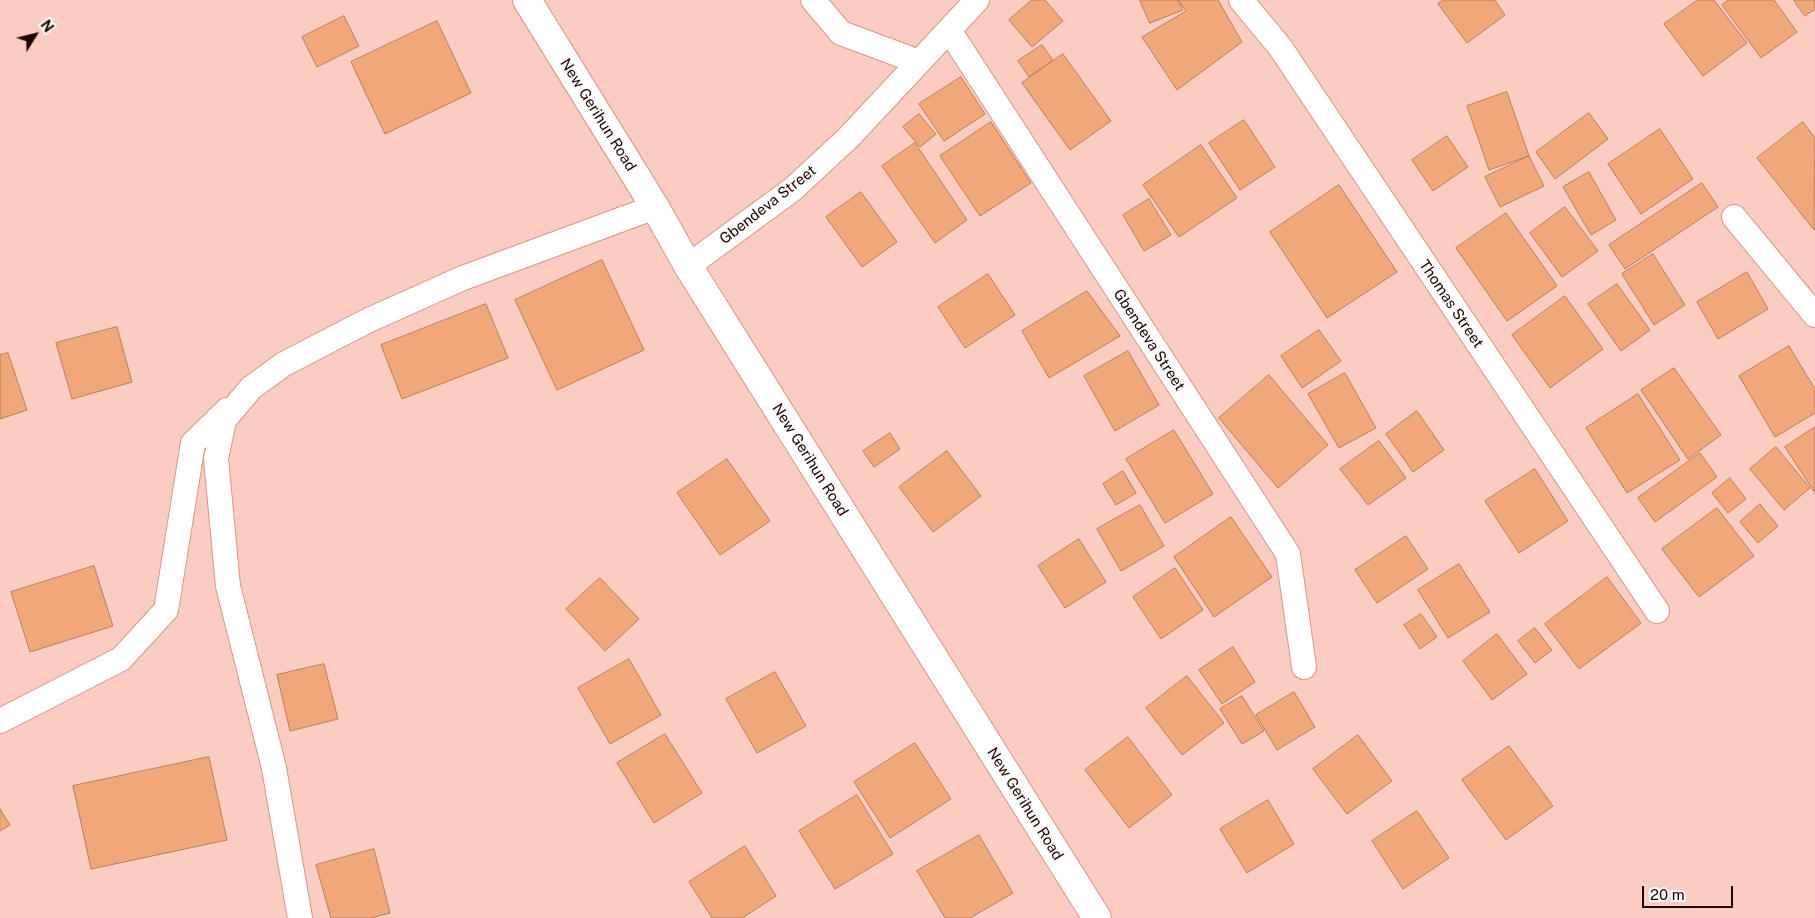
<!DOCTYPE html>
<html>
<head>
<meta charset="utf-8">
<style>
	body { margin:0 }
	#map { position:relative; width:1815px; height:918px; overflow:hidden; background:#fbccc2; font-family:"Public Sans",sans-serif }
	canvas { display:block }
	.north { position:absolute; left:10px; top:10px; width:50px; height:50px; -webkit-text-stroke:4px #fafafa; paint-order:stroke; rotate:54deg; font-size:14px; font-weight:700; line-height:20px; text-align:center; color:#1d0502 }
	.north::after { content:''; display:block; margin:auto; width:18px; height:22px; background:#1d0502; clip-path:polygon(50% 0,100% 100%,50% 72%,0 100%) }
	.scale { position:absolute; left:1642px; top:886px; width:91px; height:22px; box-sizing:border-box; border:2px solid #1d0502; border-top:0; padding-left:6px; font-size:15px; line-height:18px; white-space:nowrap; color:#1d0502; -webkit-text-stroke:4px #fafafa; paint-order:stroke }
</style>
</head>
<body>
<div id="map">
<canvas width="1815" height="918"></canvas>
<div class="north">N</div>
<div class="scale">20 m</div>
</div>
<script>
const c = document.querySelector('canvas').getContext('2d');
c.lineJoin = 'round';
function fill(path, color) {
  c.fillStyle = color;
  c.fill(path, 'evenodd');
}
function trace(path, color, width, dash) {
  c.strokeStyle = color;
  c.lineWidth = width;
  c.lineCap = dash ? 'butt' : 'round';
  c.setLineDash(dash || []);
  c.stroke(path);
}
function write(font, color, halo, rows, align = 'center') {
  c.font = font + ' "Public Sans",sans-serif';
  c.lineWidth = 4.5;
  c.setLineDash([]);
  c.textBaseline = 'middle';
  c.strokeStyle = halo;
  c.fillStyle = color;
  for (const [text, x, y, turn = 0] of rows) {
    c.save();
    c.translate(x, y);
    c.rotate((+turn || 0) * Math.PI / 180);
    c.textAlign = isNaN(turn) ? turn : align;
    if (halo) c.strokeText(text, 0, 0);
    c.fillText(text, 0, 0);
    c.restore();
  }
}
const building = new Path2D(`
	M 1032,0 L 1045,0 L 1063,21 L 1032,47 L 1009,20 Z
	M 1140,0 L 1178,0 L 1183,10 L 1150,23 Z
	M 1178,0 L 1218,0 L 1242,42 L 1177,90 L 1142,37 L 1186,11 Z
	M 1443,0 L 1495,0 L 1505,15 L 1467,43 L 1438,4 Z
	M 1698,0 L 1714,0 L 1747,43 L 1703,76 L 1664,24 Z
	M 1729,0 L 1774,0 L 1797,32 L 1761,58 L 1722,5 Z
	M 1794,0 L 1815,0 L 1815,9 L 1805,16 Z
	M 344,16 L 359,46 L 317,67 L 302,37 Z
	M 437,21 L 471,93 L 385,134 L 351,62 Z
	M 1042,45 L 1053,60 L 1029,77 L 1018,61 Z
	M 1063,54 L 1111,121 L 1070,150 L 1022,83 Z
	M 961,77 L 985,114 L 944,141 L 919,104 Z
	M 1507,92 L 1529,156 L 1489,170 L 1467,106 Z
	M 1589,113 L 1608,139 L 1555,179 L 1536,152 Z
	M 919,114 L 936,134 L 920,147 L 903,127 Z
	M 1244,120 L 1275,167 L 1240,190 L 1209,143 Z
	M 991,122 L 1031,183 L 980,216 L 940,156 Z
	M 1803,122 L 1815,138 L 1814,230 L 1757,158 Z
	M 1660,129 L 1693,179 L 1641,214 L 1608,164 Z
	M 1447,136 L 1468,167 L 1433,191 L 1412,160 Z
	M 915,143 L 967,220 L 935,243 L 882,166 Z
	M 1201,145 L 1237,198 L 1179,237 L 1143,185 Z
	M 1529,156 L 1544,186 L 1500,207 L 1485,177 Z
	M 1589,172 L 1616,220 L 1591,235 L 1563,187 Z
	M 1702,183 L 1718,207 L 1625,269 L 1609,245 Z
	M 1339,185 L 1397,272 L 1327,318 L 1270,232 Z
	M 861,192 L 897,242 L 862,267 L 826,217 Z
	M 1149,199 L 1171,235 L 1144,251 L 1123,215 Z
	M 1565,207 L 1598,251 L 1562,277 L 1530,233 Z
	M 1506,213 L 1557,286 L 1507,321 L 1456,248 Z
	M 1653,254 L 1685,305 L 1654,325 L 1622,274 Z
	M 602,260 L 644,350 L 557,390 L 515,300 Z
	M 1747,272 L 1768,309 L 1718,339 L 1697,302 Z
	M 988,274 L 1015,315 L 965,348 L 938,307 Z
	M 1617,284 L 1650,330 L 1621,351 L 1588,304 Z
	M 1087,291 L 1120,336 L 1049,378 L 1022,331 Z
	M 1565,296 L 1603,349 L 1550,388 L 1512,335 Z
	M 486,304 L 508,358 L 402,399 L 381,345 Z
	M 117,327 L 132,382 L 72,399 L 56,343 Z
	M 1319,330 L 1341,361 L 1302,388 L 1281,356 Z
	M 1789,346 L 1815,389 L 1815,413 L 1775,437 L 1739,376 Z
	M 1128,351 L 1159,405 L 1115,431 L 1084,376 Z
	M 8,353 L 27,410 L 0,419 L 0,355 Z
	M 1674,368 L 1721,435 L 1688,459 L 1641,390 Z
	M 1345,373 L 1376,428 L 1339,448 L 1308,394 Z
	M 1269,375 L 1328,445 L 1278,488 L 1219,418 Z
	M 1638,394 L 1680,460 L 1627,493 L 1586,428 Z
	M 1417,411 L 1444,450 L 1413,472 L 1386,434 Z
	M 1815,427 L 1815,493 L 1785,447 Z
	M 1174,430 L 1213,494 L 1165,523 L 1126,459 Z
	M 890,433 L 900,449 L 874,467 L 863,451 Z
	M 1379,441 L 1406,478 L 1368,505 L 1340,469 Z
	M 1776,447 L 1810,488 L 1784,510 L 1750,469 Z
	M 947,451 L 981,496 L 933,532 L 899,487 Z
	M 1700,453 L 1717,477 L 1655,522 L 1638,498 Z
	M 727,459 L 770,521 L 720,555 L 677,493 Z
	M 1535,469 L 1568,521 L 1519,553 L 1485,501 Z
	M 1123,471 L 1136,493 L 1116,505 L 1103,484 Z
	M 1730,478 L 1746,499 L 1728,513 L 1712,493 Z
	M 1760,504 L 1778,526 L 1758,543 L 1740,522 Z
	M 1140,505 L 1164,546 L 1121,571 L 1097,529 Z
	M 1717,508 L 1754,556 L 1699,597 L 1662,549 Z
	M 1231,517 L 1272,577 L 1214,617 L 1174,557 Z
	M 1406,536 L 1428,569 L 1377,603 L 1355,570 Z
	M 1079,539 L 1106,582 L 1065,608 L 1038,566 Z
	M 1459,564 L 1490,612 L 1448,638 L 1418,590 Z
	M 94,566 L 113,626 L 30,652 L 11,592 Z
	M 1175,568 L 1203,610 L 1161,639 L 1133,597 Z
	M 1607,577 L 1641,623 L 1579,669 L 1545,624 Z
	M 600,578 L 639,619 L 605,651 L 566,609 Z
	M 1421,614 L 1437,637 L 1420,649 L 1404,625 Z
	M 1535,628 L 1552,650 L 1535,663 L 1518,641 Z
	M 1497,634 L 1527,674 L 1492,700 L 1463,661 Z
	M 1233,647 L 1255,682 L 1222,704 L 1199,670 Z
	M 629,659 L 661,715 L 610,744 L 578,688 Z
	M 324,664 L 338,719 L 290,731 L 277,675 Z
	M 775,672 L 806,726 L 757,753 L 726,699 Z
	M 1187,676 L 1224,723 L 1182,755 L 1146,708 Z
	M 1294,692 L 1315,727 L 1277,750 L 1256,715 Z
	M 1242,696 L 1264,731 L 1242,744 L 1220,709 Z
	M 665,734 L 702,793 L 654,823 L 617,763 Z
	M 1358,735 L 1392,781 L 1347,814 L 1313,769 Z
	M 1128,737 L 1172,795 L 1129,828 L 1085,770 Z
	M 915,743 L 951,799 L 890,838 L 854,782 Z
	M 1509,746 L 1553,806 L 1506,840 L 1462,780 Z
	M 209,757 L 227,840 L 91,869 L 73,786 Z
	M 857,795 L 893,854 L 835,889 L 799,831 Z
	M 1268,800 L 1294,844 L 1247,873 L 1220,829 Z
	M 0,809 L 10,825 L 0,831 Z
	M 1417,811 L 1449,858 L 1403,889 L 1372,841 Z
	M 979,835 L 1013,893 L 970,918 L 945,918 L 917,871 Z
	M 745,846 L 776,896 L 742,918 L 712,918 L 689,882 Z
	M 374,849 L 390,913 L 371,918 L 331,918 L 316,865 Z`);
fill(building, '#f0a77a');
trace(building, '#bb7e58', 1);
const street = new Path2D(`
	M 813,0 L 841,33 L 919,62
	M 1241,0 L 1280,47 L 1657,611
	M 949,30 L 1288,554 L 1304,667
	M 1734,217 L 1815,315
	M 688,266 L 793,189 L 849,137 L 977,0
	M 0,721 L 121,659 L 166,610 L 193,443 L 227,410
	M 300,918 L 274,768 L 228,586 L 216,459 L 224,420 L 251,388 L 284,364 L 369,320 L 463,278 L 655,207`);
const secondary = new Path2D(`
	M 527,0 L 655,207 L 688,266 L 1097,918`);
trace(street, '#dd9485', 26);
trace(secondary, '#dd9485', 30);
trace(street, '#fff', 24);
trace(secondary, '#fff', 28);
write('15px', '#1d0502', '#fafafa', [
	["New Gerihun Road",598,115,58],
	["Gbendeva Street",768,205,-38],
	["Thomas Street",1451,304,56],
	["Gbendeva Street",1149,340,57],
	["New Gerihun Road",810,460,58],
	["New Gerihun Road",1025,804,58]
]);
</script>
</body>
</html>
